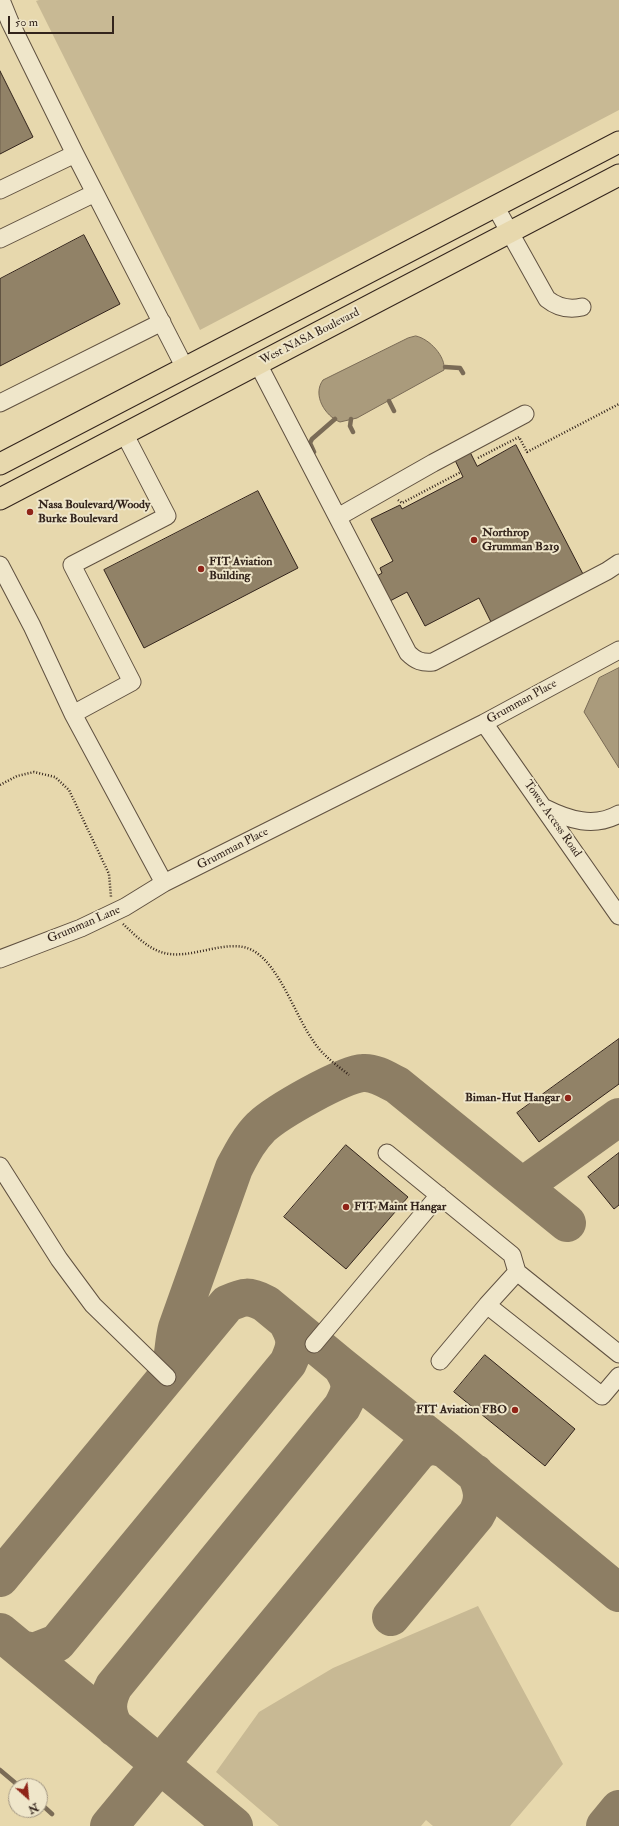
<!DOCTYPE html>
<html>
<head>
<meta charset="utf-8">
<style>
	body { margin:0 }
	#map { position:relative; width:619px; height:1826px; overflow:hidden; background:#e7d8ad; font-family:"IM FELL Double Pica",serif }
	canvas { display:block }
	.north { position:absolute; left:8px; top:1778px; width:40px; height:40px; box-sizing:border-box; background:#efe6ca; border:1px solid #a49884; border-radius:50%; rotate:153deg; font-size:11px; font-weight:700; line-height:16px; text-align:center; color:#33241c }
	.north::after { content:''; display:block; margin:auto; width:14px; height:18px; background:#8f2418; clip-path:polygon(50% 0,100% 100%,50% 72%,0 100%) }
	.scale { position:absolute; left:8px; top:16px; width:106px; height:18px; box-sizing:border-box; border:2px solid #33241c; border-top:0; padding-left:5px; font-size:12px; line-height:14px; white-space:nowrap; color:#33241c; -webkit-text-stroke:3px #efe6ca; paint-order:stroke }
</style>
</head>
<body>
<div id="map">
<canvas width="619" height="1826"></canvas>
<div class="north">N</div>
<div class="scale">50 m</div>
</div>
<script>
const c = document.querySelector('canvas').getContext('2d');
c.lineJoin = 'round';
function fill(path, color) {
  c.fillStyle = color;
  c.fill(path, 'evenodd');
}
function trace(path, color, width, dash) {
  c.strokeStyle = color;
  c.lineWidth = width;
  c.lineCap = dash ? 'butt' : 'round';
  c.setLineDash(dash || []);
  c.stroke(path);
}
function write(font, color, halo, rows, align = 'center') {
  c.font = font + ' "IM FELL Double Pica",serif';
  c.lineWidth = 4;
  c.setLineDash([]);
  c.textBaseline = 'middle';
  c.strokeStyle = halo;
  c.fillStyle = color;
  for (const [text, x, y, turn = 0] of rows) {
    c.save();
    c.translate(x, y);
    c.rotate((+turn || 0) * Math.PI / 180);
    c.textAlign = isNaN(turn) ? turn : align;
    if (halo) c.strokeText(text, 0, 0);
    c.fillText(text, 0, 0);
    c.restore();
  }
}
fill(new Path2D(`
	M 39,0 L 619,0 L 619,110 L 200,330 L 36,1 Z
	M 478,1606 L 563,1764 L 510,1826 L 433,1826 L 426,1820 L 421,1826 L 279,1826 L 216,1772 L 259,1712 L 333,1668 Z`), '#c8b994');
const water = new Path2D(`
	M 416,336 C 430,339 446,357 444,370 L 357,418 L 340,422 C 325,416 312,395 323,380 L 408,338 Z
	M 619,668 L 619,768 L 584,712 L 599,678 Z`);
fill(water, '#aa9b7c');
trace(water, '#7a6b56', 1);
trace(new Path2D(`
	M 445,367 L 460,368 L 463,373
	M 389,401 L 394,411
	M 351,419 L 350,426 L 353,432
	M 314,452 L 310,443 L 312,439 L 335,419
	M 0,1770 L 19,1786
	M 40,1803 L 52,1814`), '#7a6b56', 4.5);
trace(new Path2D(`
	M 523,1186 L 619,1117
	M 169,1372 C 174,1358 173,1343 177,1328 L 234,1168 C 242,1153 249,1139 261,1127 C 277,1112 343,1074 363,1073 C 375,1072 387,1080 397,1085 L 567,1223
	M 0,1578 L 227,1304 C 244,1296 249,1295 266,1304 L 341,1366 L 445,1449 L 619,1593
	M 391,1617 L 476,1515 C 485,1500 483,1488 475,1473
	M 0,1632 L 234,1826
	M 21,1649 L 34,1652 L 57,1643 L 288,1363 C 296,1346 297,1339 287,1322
	M 115,1728 C 106,1713 106,1701 114,1686 L 342,1407 C 352,1389 352,1383 341,1366
	M 109,1826 L 418,1452 C 428,1445 434,1445 445,1449
	M 605,1826 L 619,1809`), '#8d7e64', 38);
const building = new Path2D(`
	M 0,71 L 33,137 L 0,154 Z
	M 84,235 L 120,304 L 0,366 L 0,279 Z
	M 516,445 L 584,576 L 492,624 L 479,598 L 425,626 L 407,592 L 390,601 L 377,576 L 382,573 L 380,568 L 393,561 L 371,519 L 400,505 L 402,509 L 463,477 L 454,458 L 469,450 L 477,466 Z
	M 258,491 L 298,568 L 144,648 L 104,570 Z
	M 619,1039 L 619,1084 L 539,1142 L 517,1113 Z
	M 346,1145 L 408,1197 L 346,1269 L 284,1217 Z
	M 619,1153 L 619,1205 L 614,1209 L 588,1177 Z
	M 485,1355 L 575,1429 L 545,1466 L 454,1392 Z`);
fill(building, '#918267');
trace(building, '#33241c', 1);
const minor = new Path2D(`
	M 1,0 L 10,22 L 75,154 L 185,368
	M 0,190 L 75,154
	M 495,206 L 547,299 C 557,307 569,310 582,307
	M 0,239 L 95,193
	M 258,364 L 408,653 C 416,661 422,663 433,662 L 607,571 L 619,563
	M 0,403 L 162,322
	M 338,517 L 433,463 L 525,414
	M 0,565 L 32,626 L 73,714 L 164,883
	M 73,714 L 132,682 L 72,565 L 167,516 L 124,433
	M 484,723 L 619,916
	M 545,808 C 569,820 594,828 619,814
	M 0,959 L 81,928 L 125,907 L 164,883 L 484,723 L 619,650
	M 387,1153 L 512,1255 L 517,1272 L 619,1354
	M 0,1166 L 59,1259 L 93,1305 L 167,1377
	M 487,1305 L 517,1272
	M 314,1344 L 439,1195
	M 440,1361 L 487,1305 L 602,1396 L 619,1376`);
const major = new Path2D(`
	M 0,464 L 619,142
	M 0,499 L 619,175`);
trace(minor, '#605140', 19);
trace(major, '#33241c', 23);
trace(new Path2D(`
	M 478,458 L 519,437 L 527,452 L 619,404
	M 398,500 L 402,503 L 461,472
	M 0,785 L 17,776 L 34,772 L 55,777 L 69,790 L 109,874 L 111,897
	M 123,924 C 134,934 146,947 161,952 C 189,962 226,937 252,950 C 280,965 295,1016 314,1042 C 323,1056 337,1065 349,1075`), '#33241c', 2.5, [1, 2]);
trace(minor, '#efe6ca', 17);
trace(major, '#e7d8ad', 21);
for (const [x, y, r, color] of [
	[30,512,4,"#8f2418"],
	[474,540,4,"#8f2418"],
	[201,569,4,"#8f2418"],
	[568,1098,4,"#8f2418"],
	[346,1207,4,"#8f2418"],
	[515,1410,4,"#8f2418"]
]) {
  const dot = new Path2D();
  dot.arc(x, y, r, 0, 2 * Math.PI);
  c.fillStyle = color;
  c.fill(dot);
  trace(dot, '#efe6ca', 1.5);
}
write('12px', '#33241c', '#efe6ca', [
	["West NASA Boulevard",310,337,-27],
	["Grumman Place",522,702,-29],
	["Tower Access Road",552,819,55],
	["Grumman Place",233,849,-27],
	["Grumman Lane",84,925,-23]
]);
write('bold 12px', '#33241c', '#efe6ca', [
	["Nasa Boulevard/Woody",38,505],
	["Burke Boulevard",38,519],
	["Northrop",482,533],
	["Grumman B219",482,547],
	["FIT Aviation",209,562],
	["Building",209,576],
	["Biman-Hut Hangar",560,1098,"right"],
	["FIT Maint Hangar",354,1207],
	["FIT Aviation FBO",507,1410,"right"]
], 'left');
</script>
</body>
</html>
